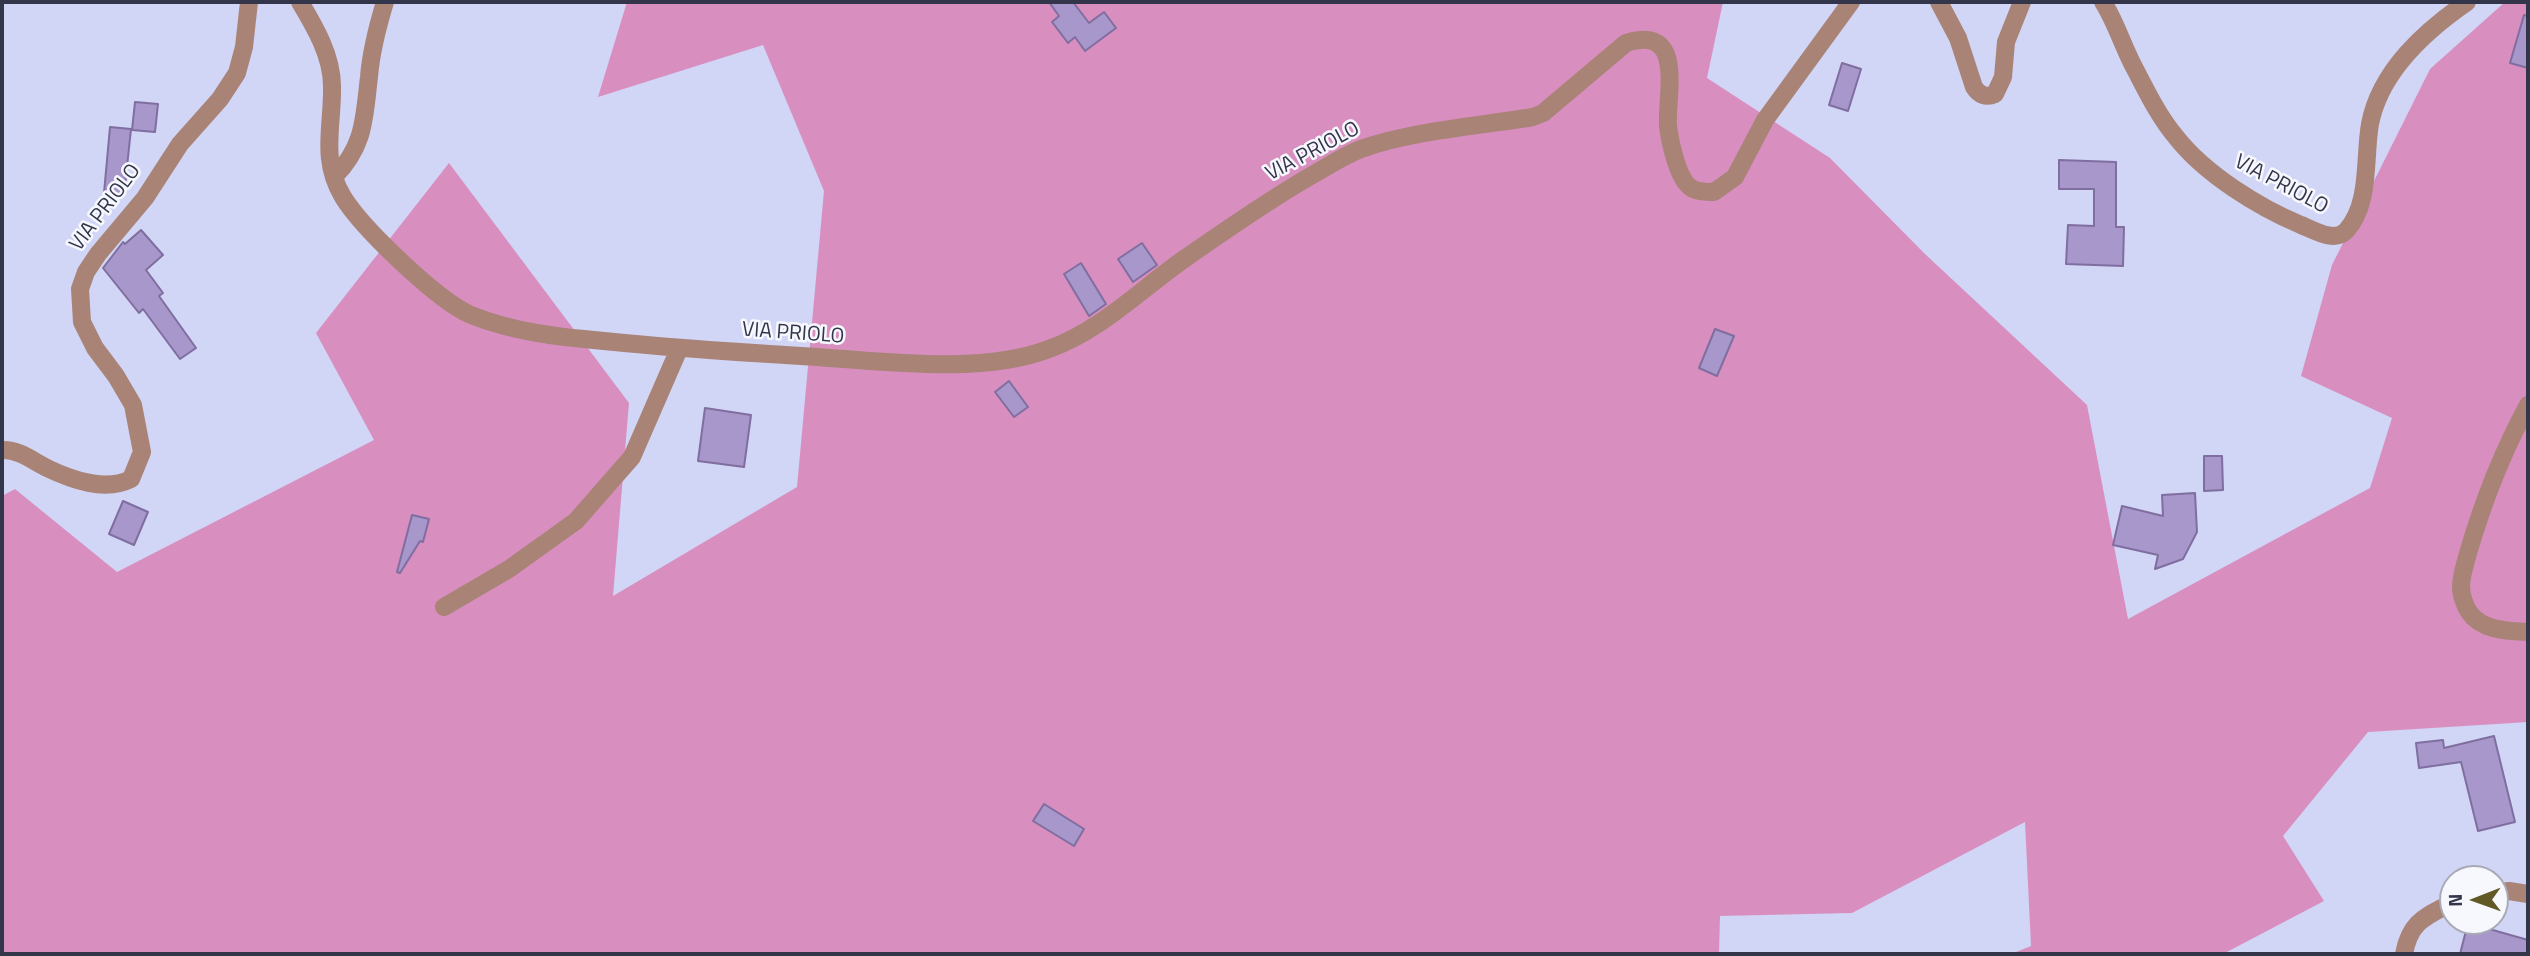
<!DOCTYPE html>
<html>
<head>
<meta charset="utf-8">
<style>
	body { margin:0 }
	#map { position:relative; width:2530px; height:956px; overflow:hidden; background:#d1d5f6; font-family:"Titillium Web",sans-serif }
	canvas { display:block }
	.frame { position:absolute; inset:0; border:4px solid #33354a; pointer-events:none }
	.north { position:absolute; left:2439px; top:865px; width:70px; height:70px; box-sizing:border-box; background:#f7f8fe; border:2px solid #a9aab6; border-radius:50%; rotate:269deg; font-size:19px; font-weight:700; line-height:28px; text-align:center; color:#33354a }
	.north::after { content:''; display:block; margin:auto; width:24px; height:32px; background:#615925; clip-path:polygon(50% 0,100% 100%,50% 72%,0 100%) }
</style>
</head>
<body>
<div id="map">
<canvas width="2530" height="956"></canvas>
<div class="frame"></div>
<div class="north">N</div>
</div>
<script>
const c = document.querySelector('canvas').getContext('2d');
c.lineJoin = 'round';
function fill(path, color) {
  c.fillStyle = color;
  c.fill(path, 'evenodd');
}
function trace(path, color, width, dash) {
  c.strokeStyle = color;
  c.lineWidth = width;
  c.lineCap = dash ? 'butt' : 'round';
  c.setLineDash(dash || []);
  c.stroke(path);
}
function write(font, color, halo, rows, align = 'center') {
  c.font = font + ' "Titillium Web",sans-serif';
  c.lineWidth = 5;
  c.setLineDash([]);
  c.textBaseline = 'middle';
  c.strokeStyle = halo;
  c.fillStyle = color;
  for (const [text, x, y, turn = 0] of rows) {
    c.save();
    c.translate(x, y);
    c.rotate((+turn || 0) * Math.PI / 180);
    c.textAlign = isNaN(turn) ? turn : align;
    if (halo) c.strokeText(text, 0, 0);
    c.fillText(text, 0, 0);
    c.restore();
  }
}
fill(new Path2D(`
	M 627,2 L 1723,2 L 1707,78 L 1830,158 L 1925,254 L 2087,405 L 2128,619 L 2370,488 L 2392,418 L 2301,376 L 2332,265 L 2430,69 L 2505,2 L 2528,2 L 2528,722 L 2368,732 L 2283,836 L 2324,901 L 2223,954 L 2011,954 L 2031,946 L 2025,822 L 1852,913 L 1720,916 L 1719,954 L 2,954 L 2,496 L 15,489 L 117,572 L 374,440 L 316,333 L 449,163 L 629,403 L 613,596 L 797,487 L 824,191 L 763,45 L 598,97 Z`), '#d98ec0');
const building = new Path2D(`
	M 1049,2 L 1073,2 L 1089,23 L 1104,12 L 1116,28 L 1085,51 L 1075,37 L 1068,43 L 1052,22 L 1059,16 Z
	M 2524,15 L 2528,16 L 2528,68 L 2510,63 Z
	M 1842,63 L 1861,69 L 1848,111 L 1829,105 Z
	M 135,102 L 158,104 L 155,132 L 132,130 Z
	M 110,127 L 131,129 L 124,195 L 104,193 Z
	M 2059,160 L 2116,162 L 2116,227 L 2124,227 L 2123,266 L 2066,264 L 2068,225 L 2094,226 L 2094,189 L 2059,189 Z
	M 141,230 L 163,255 L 146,270 L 163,293 L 159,296 L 196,348 L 180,359 L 143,309 L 139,313 L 103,268 L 123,242 L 125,244 Z
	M 1142,243 L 1157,265 L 1133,282 L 1118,259 Z
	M 1081,263 L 1106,304 L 1089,316 L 1064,274 Z
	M 1715,329 L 1734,336 L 1717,376 L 1699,368 Z
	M 1009,381 L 1028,407 L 1014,417 L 995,392 Z
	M 705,408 L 751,415 L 744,467 L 698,461 Z
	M 2204,456 L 2222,456 L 2223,490 L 2204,491 Z
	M 2195,493 L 2197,532 L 2183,559 L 2155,569 L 2158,555 L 2113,545 L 2122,506 L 2163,516 L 2162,495 Z
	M 123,501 L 148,512 L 134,545 L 109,534 Z
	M 412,515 L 429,519 L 423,542 L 420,541 L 400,573 L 397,572 Z
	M 2494,736 L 2515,822 L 2478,831 L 2461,762 L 2419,768 L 2416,743 L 2443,740 L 2444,748 Z
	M 1044,804 L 1084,829 L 1074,846 L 1033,821 Z
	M 2468,923 L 2528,940 L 2528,954 L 2460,954 Z`);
fill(building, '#a897ca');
trace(building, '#7f6e9f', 2);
trace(new Path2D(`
	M 300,2 C 315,27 332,56 332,86 C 333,126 320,159 343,197 C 362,228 438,301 471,315 C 513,332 559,337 604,341 C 670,348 735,352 801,356 C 876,360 978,376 1049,349 C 1102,330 1142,288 1187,257 C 1229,228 1270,199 1314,174 C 1330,165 1345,155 1361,149 C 1411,131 1479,126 1533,117 L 1543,113 L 1626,43 C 1686,24 1666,94 1668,126 C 1670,142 1678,182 1693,189 C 1699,192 1707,192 1714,192 L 1735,177 L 1765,120 L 1851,2
	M 1939,2 L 1958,38 L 1974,87 C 1979,95 1986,98 1995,94 L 2003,77 L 2006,42 L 2022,2
	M 2103,2 C 2116,22 2123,47 2135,69 C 2147,92 2159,117 2176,137 C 2205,174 2258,207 2301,225 C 2314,230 2334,243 2346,231 C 2371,204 2364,157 2370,124 C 2380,71 2425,31 2467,2
	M 334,177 C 365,146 364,118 369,77 C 371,52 378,25 385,2
	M 2528,405 C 2503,451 2484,499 2469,550 C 2466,561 2461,575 2461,587 C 2461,595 2465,606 2469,612 C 2482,631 2508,631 2528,632
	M 2,450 C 18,449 33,461 47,468 C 72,480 105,492 131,479 L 142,452 L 133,405 L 116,376 L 95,348 L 82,322 L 80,289 L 86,272 L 98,254 L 145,198 L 180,144 L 220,99 L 237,73 L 244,47 L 249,2
	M 444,607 L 509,569 L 576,521 L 632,457 L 679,349
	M 2495,893 L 2509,891 L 2528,894
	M 2404,954 C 2410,921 2425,917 2453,902`), '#a88376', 18);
write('21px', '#33354a', '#f7f8fe', [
	["VIA PRIOLO",1313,152,-28],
	["VIA PRIOLO",2281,185,28],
	["VIA PRIOLO",106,208,-53],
	["VIA PRIOLO",793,334,4]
]);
</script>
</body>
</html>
